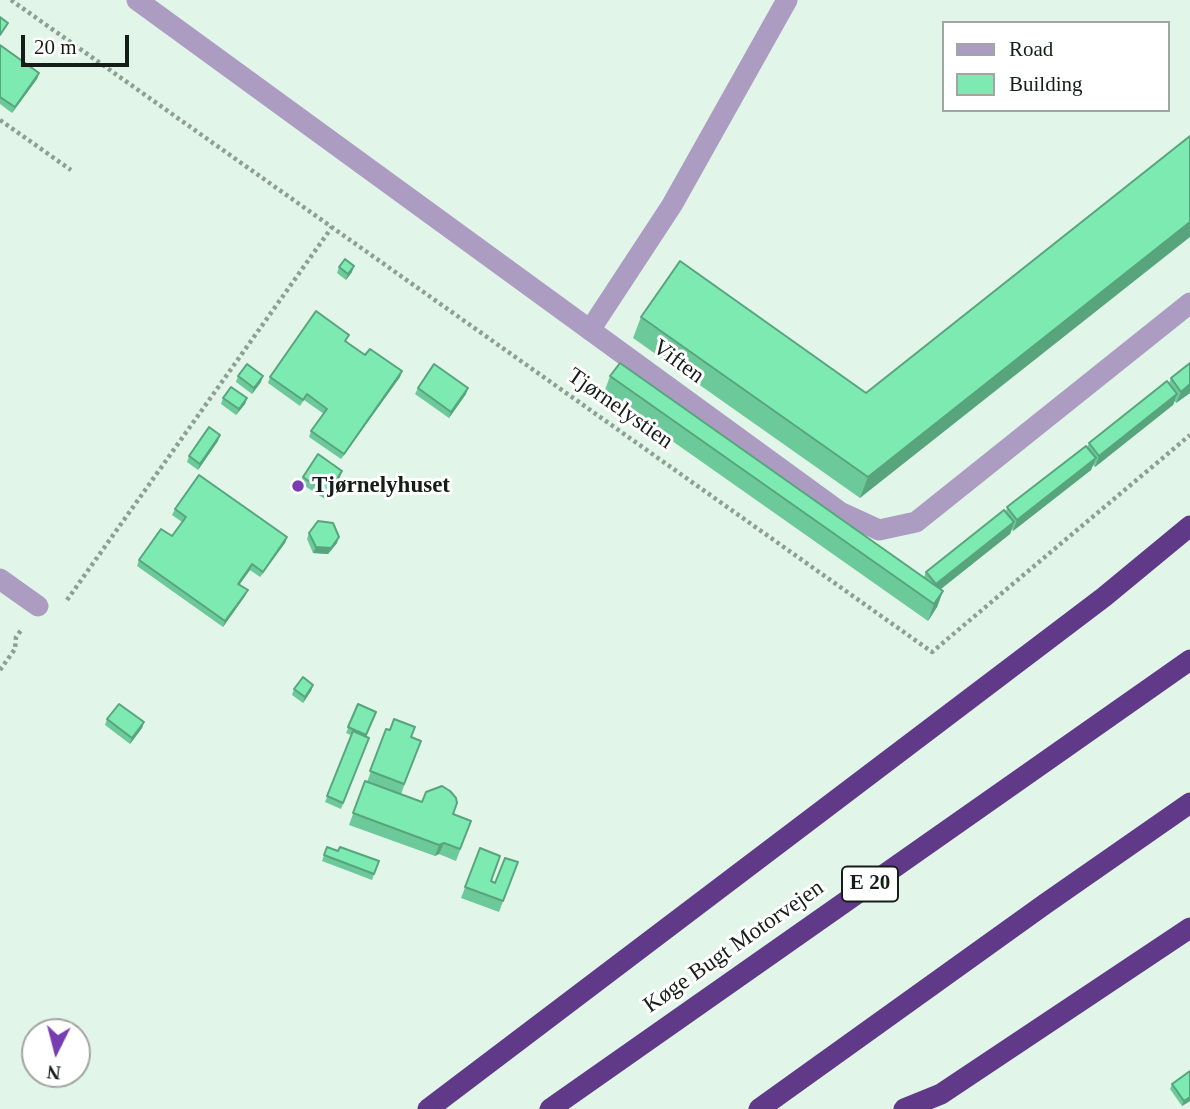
<!DOCTYPE html>
<html>
<head>
<meta charset="utf-8">
<style>
	body { margin:0 }
	#map { position:relative; width:1190px; height:1109px; overflow:hidden; background:#e1f6e9; font-family:Georgia,serif }
	canvas { display:block }
	.legend { position:absolute; left:942px; top:21px; width:228px; height:91px; box-sizing:border-box; background:#fff; border:2px solid #a1a5a3; margin:0; padding:9px 12px; list-style:none; font-size:21px; color:#151d18 }
	.legend li { display:flex; align-items:center; gap:14px; height:35px }
	.legend b { width:35px; border:2px solid #a1a5a3 }
	.north { position:absolute; left:21px; top:1018px; width:70px; height:70px; box-sizing:border-box; background:#fff; border:2px solid #a1a5a3; border-radius:50%; rotate:186deg; font-size:19px; font-weight:700; line-height:28px; text-align:center; color:#151d18 }
	.north::after { content:''; display:block; margin:auto; width:24px; height:32px; background:#793db2; clip-path:polygon(50% 0,100% 100%,50% 72%,0 100%) }
	.scale { position:absolute; left:21px; top:35px; width:108px; height:32px; box-sizing:border-box; border:4px solid #151d18; border-top:0; padding-left:9px; font-size:21px; line-height:24px; white-space:nowrap; color:#151d18; -webkit-text-stroke:5px #fff; paint-order:stroke }
</style>
</head>
<body>
<div id="map">
<canvas width="1190" height="1109"></canvas>
<ul class="legend">
<li><b style="height:9px;background:#ac9cc2"></b>Road</li>
<li><b style="height:19px;background:#7deab2"></b>Building</li>
</ul>
<div class="north">N</div>
<div class="scale">20 m</div>
</div>
<script>
const c = document.querySelector('canvas').getContext('2d');
c.lineJoin = 'round';
function trace(path, color, width, dash) {
  c.strokeStyle = color;
  c.lineWidth = width;
  c.lineCap = dash ? 'butt' : 'round';
  c.setLineDash(dash || []);
  c.stroke(path);
}
function fill(path, color) {
  c.fillStyle = color;
  c.fill(path, 'evenodd');
}
function write(font, color, halo, rows, align = 'center') {
  c.font = font + ' Georgia,serif';
  c.lineWidth = 6;
  c.setLineDash([]);
  c.textBaseline = 'middle';
  c.strokeStyle = halo;
  c.fillStyle = color;
  for (const [text, x, y, turn = 0] of rows) {
    c.save();
    c.translate(x, y);
    c.rotate((+turn || 0) * Math.PI / 180);
    c.textAlign = isNaN(turn) ? turn : align;
    if (halo) c.strokeText(text, 0, 0);
    c.fillText(text, 0, 0);
    c.restore();
  }
}
trace(new Path2D(`
	M 11,0 L 932,652 L 1190,435
	M 0,120 L 71,170
	M 67,600 L 332,227
	M 0,670 L 15,649 L 16,637 L 22,629`), '#8f9f95', 4.5, [3.5, 3.5]);
trace(new Path2D(`
	M 590,330 L 672,205 L 787,0`), '#ac9cc2', 21);
trace(new Path2D(`
	M 137,0 L 840,512 L 879,530 L 916,522 L 1190,303
	M 0,579 L 38,606`), '#ac9cc2', 21);
trace(new Path2D(`
	M 428,1109 L 1104,597 L 1190,526
	M 550,1109 L 1190,660
	M 759,1109 L 1045,904 L 1190,803
	M 904,1109 L 941,1094 L 1190,928`), '#603988', 21);
fill(new Path2D(`
	M 0,45 L 39,73 L 37,79 L 12,113 L 0,104 Z
	M 1190,136 L 860,498 L 633,338 L 641,317 L 866,393 Z
	M 339,267 L 352,272 L 346,280 L 337,273 Z
	M 365,355 L 402,371 L 400,377 L 341,459 L 309,437 L 311,431 L 324,414 L 304,400 L 300,406 L 268,383 L 270,377 Z
	M 238,376 L 261,382 L 252,394 L 236,382 Z
	M 610,376 L 924,577 L 926,572 L 1006,512 L 1007,507 L 1087,448 L 1089,443 L 1169,383 L 1171,378 L 1190,393 L 1176,403 L 1175,401 L 1173,405 L 1095,467 L 1093,465 L 1091,470 L 1013,531 L 1012,529 L 1010,534 L 941,589 L 943,591 L 937,607 L 928,621 L 604,393 Z
	M 418,388 L 466,394 L 449,418 L 415,394 Z
	M 223,398 L 247,398 L 245,404 L 236,415 L 221,404 Z
	M 218,441 L 198,470 L 187,462 L 189,456 Z
	M 303,477 L 340,477 L 325,499 L 300,483 Z
	M 175,509 L 287,537 L 285,543 L 260,577 L 250,570 L 240,584 L 245,596 L 223,627 L 137,566 L 139,560 L 172,536 L 182,522 L 172,515 Z
	M 309,533 L 337,543 L 328,554 L 313,553 L 307,539 Z
	M 313,685 L 311,691 L 303,703 L 292,695 L 294,689 Z
	M 358,704 L 376,712 L 366,736 L 369,738 L 341,809 L 325,802 L 351,735 L 346,733 Z
	M 107,719 L 144,722 L 142,728 L 130,744 L 105,725 Z
	M 386,729 L 421,741 L 401,794 L 471,821 L 456,861 L 439,854 L 435,856 L 349,825 L 365,781 L 367,782 Z
	M 327,847 L 338,851 L 379,861 L 372,880 L 322,861 Z
	M 480,848 L 491,881 L 495,883 L 518,862 L 499,912 L 461,898 Z
	M 1190,1071 L 1190,1101 L 1182,1106 L 1170,1089 L 1172,1084 Z`), '#6cc999');
fill(new Path2D(`
	M 39,73 L 37,79 L 12,113 L 15,107 Z
	M 1190,222 L 1190,237 L 860,498 L 868,477 Z
	M 354,266 L 352,272 L 346,280 L 348,274 Z
	M 402,371 L 400,377 L 341,459 L 344,454 Z
	M 263,376 L 261,382 L 252,394 L 254,388 Z
	M 1190,384 L 1190,393 L 1176,403 L 1181,392 Z
	M 468,388 L 466,394 L 449,418 L 451,412 Z
	M 1177,394 L 1173,405 L 1095,467 L 1099,456 Z
	M 247,398 L 245,404 L 236,415 L 239,409 Z
	M 220,435 L 218,441 L 198,470 L 200,464 Z
	M 1096,458 L 1091,470 L 1013,531 L 1017,520 Z
	M 342,471 L 340,477 L 325,499 L 327,494 Z
	M 1014,522 L 1010,534 L 932,596 L 936,584 Z
	M 287,537 L 285,543 L 260,577 L 263,572 Z
	M 339,537 L 337,543 L 328,554 L 313,553 L 316,547 Z
	M 252,564 L 250,570 L 236,589 L 238,584 Z
	M 248,590 L 245,596 L 223,627 L 225,621 Z
	M 943,591 L 937,607 L 928,621 L 934,604 Z
	M 313,685 L 311,691 L 303,703 L 305,697 Z
	M 144,722 L 142,728 L 130,744 L 132,738 Z
	M 444,843 L 439,854 L 435,856 L 439,845 Z
	M 1190,1097 L 1190,1101 L 1182,1106 L 1184,1101 Z`), '#58a47d');
const building = new Path2D(`
	M 0,17 L 8,23 L 0,35 Z
	M 0,45 L 39,73 L 15,107 L 0,97 Z
	M 1190,136 L 1190,222 L 868,477 L 641,317 L 680,261 L 866,393 Z
	M 345,259 L 354,266 L 348,274 L 339,267 Z
	M 316,311 L 349,335 L 345,341 L 365,355 L 370,349 L 402,371 L 344,454 L 311,431 L 327,409 L 307,394 L 303,400 L 270,377 Z
	M 620,363 L 943,591 L 934,604 L 610,376 Z
	M 1190,363 L 1190,384 L 1181,392 L 1171,378 Z
	M 247,364 L 263,376 L 254,388 L 238,376 Z
	M 434,364 L 468,388 L 451,412 L 418,388 Z
	M 1167,381 L 1177,394 L 1099,456 L 1089,443 Z
	M 231,387 L 247,398 L 239,409 L 223,398 Z
	M 209,427 L 220,435 L 200,464 L 189,456 Z
	M 1086,446 L 1096,458 L 1017,520 L 1007,507 Z
	M 318,454 L 342,471 L 327,494 L 303,477 Z
	M 199,475 L 287,537 L 263,572 L 252,564 L 238,584 L 248,590 L 225,621 L 139,560 L 161,529 L 172,536 L 186,517 L 175,509 Z
	M 1004,510 L 1014,522 L 936,584 L 926,572 Z
	M 318,521 L 333,523 L 339,537 L 331,548 L 316,547 L 309,533 Z
	M 303,677 L 313,685 L 305,697 L 294,689 Z
	M 119,704 L 144,722 L 132,738 L 107,719 Z
	M 358,704 L 376,712 L 366,735 L 348,727 Z
	M 394,719 L 415,727 L 411,737 L 421,741 L 404,784 L 370,771 L 386,729 L 390,730 Z
	M 353,731 L 369,738 L 343,803 L 327,796 Z
	M 365,781 L 422,802 L 426,792 L 442,786 L 450,791 L 456,798 L 457,803 L 453,814 L 471,821 L 460,849 L 444,843 L 439,845 L 353,813 Z
	M 327,847 L 338,851 L 340,847 L 379,861 L 374,874 L 324,855 Z
	M 480,848 L 500,856 L 491,881 L 495,883 L 505,858 L 518,862 L 503,901 L 465,887 Z
	M 1190,1071 L 1190,1097 L 1184,1101 L 1172,1084 Z`);
fill(building, '#7deab2');
trace(building, '#58a47d', 2);
for (const [x, y, r, color] of [
	[298,486,7,"#793db2"]
]) {
  const dot = new Path2D();
  dot.arc(x, y, r, 0, 2 * Math.PI);
  c.fillStyle = color;
  c.fill(dot);
  trace(dot, '#fff', 2.5);
}
for (const [x, y, w] of [
	[870,884,56]
]) {
  const box = new Path2D();
  box.roundRect(x - w / 2, y - 17.5, w, 35, 5);
  c.fillStyle = '#fff';
  c.fill(box);
  trace(box, '#151d18', 2);
}
write('bold 21px', '#151d18', null, [
	["E 20",870,884]
]);
write('23px', '#151d18', '#fff', [
	["Viften",678,362,36],
	["Tjørnelystien",620,409,35],
	["Køge Bugt Motorvejen",734,947,-35]
]);
write('bold 23px', '#151d18', '#fff', [
	["Tjørnelyhuset",312,486]
], 'left');
</script>
</body>
</html>
